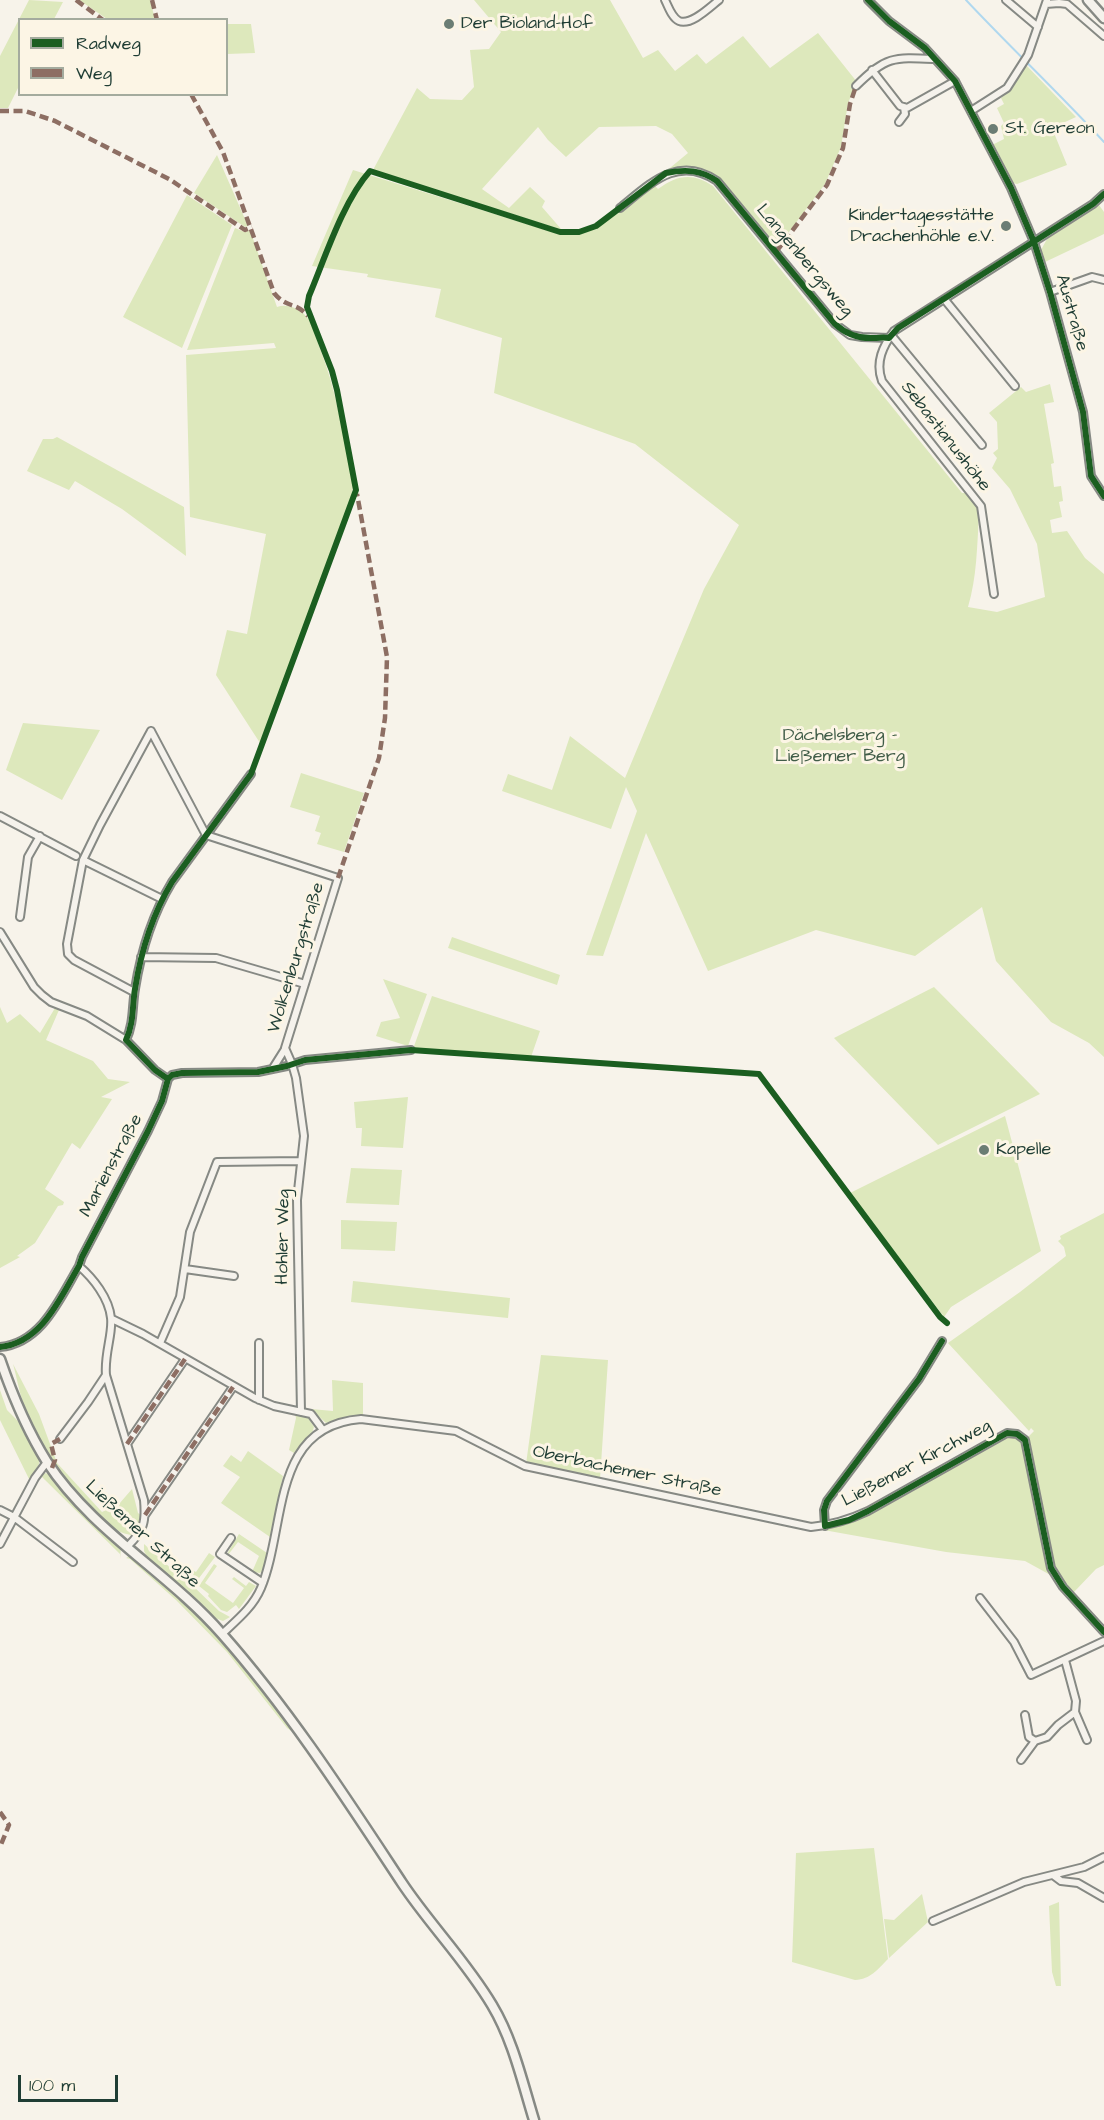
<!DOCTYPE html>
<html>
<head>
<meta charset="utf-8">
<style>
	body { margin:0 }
	#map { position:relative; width:1104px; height:2120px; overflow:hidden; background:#f7f3ea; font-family:"Architects Daughter",sans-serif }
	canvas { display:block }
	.legend { position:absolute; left:18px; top:18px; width:210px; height:78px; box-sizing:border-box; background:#fcf5e5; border:2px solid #a4ab9e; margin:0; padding:8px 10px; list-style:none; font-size:18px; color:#1f3d34 }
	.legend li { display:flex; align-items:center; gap:12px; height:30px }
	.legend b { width:30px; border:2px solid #a4ab9e }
	.scale { position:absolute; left:18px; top:2075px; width:100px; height:27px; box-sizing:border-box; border:3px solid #1f3d34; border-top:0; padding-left:8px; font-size:18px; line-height:21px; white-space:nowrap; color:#1f3d34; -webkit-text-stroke:4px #fcf5e5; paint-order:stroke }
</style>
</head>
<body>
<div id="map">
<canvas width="1104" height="2120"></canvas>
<ul class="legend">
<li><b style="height:8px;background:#1b5e20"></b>Radweg</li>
<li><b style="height:8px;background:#8d6e63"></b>Weg</li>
</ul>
<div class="scale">100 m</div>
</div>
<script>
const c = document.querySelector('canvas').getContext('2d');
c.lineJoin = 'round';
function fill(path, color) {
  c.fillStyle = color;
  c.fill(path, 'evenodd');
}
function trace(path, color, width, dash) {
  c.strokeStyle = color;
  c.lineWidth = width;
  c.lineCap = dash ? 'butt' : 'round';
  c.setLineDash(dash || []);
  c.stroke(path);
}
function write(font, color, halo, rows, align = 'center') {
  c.font = font + ' "Architects Daughter",sans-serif';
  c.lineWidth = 6;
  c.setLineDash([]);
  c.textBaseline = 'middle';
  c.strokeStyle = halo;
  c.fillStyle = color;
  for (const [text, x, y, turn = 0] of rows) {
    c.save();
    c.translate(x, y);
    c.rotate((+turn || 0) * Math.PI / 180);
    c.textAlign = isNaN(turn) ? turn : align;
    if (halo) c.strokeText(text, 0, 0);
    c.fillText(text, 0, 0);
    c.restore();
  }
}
fill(new Path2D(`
	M 29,0 L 63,2 L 54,19 L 20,20 L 19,86 L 8,108 L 0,108 L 0,56 Z
	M 79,0 L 150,0 L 155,19 L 107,19 Z
	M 474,0 L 610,0 L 643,58 L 658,50 L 675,71 L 697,54 L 706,64 L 743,36 L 770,68 L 818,33 L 857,82 L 848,103 L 841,147 L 825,184 L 777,248 L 719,179 C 702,167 685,166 665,172 L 688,153 L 672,134 L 656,126 L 599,127 L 566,157 L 548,140 L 538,127 L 482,189 L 509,208 L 530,187 L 545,201 L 542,207 L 562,230 L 373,170 L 417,88 L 430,99 L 462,100 L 474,87 L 470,50 L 489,49 L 501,32 Z
	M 226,24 L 251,24 L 255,53 L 227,54 Z
	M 1026,65 L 1076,117 L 1052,128 L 1067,165 L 1017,184 L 1013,183 L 992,145 L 1004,139 L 1001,126 L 1004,123 L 997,108 L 1004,104 L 1001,98 L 1012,89 Z
	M 217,155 L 248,226 L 245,227 L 194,193 Z
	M 353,170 L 559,234 C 598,237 624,206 654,185 L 658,189 C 676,175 693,172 713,186 L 962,493 L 969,493 L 979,507 L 980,513 L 979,515 C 977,546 977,577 968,607 L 997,612 L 1045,597 L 1037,544 L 1010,489 L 992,468 L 997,458 L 993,453 L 998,449 L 997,422 L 989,413 L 1021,387 L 1026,392 L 1050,384 L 1054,402 L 1044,404 L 1054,463 L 1051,464 L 1054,487 L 1061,486 L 1063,501 L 1059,502 L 1062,517 L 1050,520 L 1052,533 L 1067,531 L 1085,558 L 1104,574 L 1104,1057 L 1089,1043 L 1051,1022 L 996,961 L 982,907 L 915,956 L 816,930 L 708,971 L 646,833 L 603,956 L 586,955 L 637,811 L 626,787 L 611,829 L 502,791 L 508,774 L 552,790 L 570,736 L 625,778 L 704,589 L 739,525 L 635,444 L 494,393 L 502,338 L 435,317 L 441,289 L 367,277 L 368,274 L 312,266 Z
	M 187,195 L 232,225 L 182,348 L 123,317 Z
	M 1099,205 L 1104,212 L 1104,234 L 1045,262 L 1041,250 L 1047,239 Z
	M 235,228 L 245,232 L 250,230 L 277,307 C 288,303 302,309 309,320 C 313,327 316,337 319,346 C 337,391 344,438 353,486 L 351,498 L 260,743 L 216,675 L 227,630 L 247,634 L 266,534 L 190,517 L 186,355 L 276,348 L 274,343 L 187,350 Z
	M 57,437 L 184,507 L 186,556 L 122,509 L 75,481 L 69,490 L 27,471 L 43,439 L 53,439 Z
	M 23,723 L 100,730 L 62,800 L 6,770 Z
	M 301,773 L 364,793 L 344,852 L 317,844 L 321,833 L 315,831 L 320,816 L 290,807 Z
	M 452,937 L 560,975 L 557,985 L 448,948 Z
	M 383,979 L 427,994 L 408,1046 L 376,1036 L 381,1022 L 400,1018 Z
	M 934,987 L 1040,1094 L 938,1145 L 834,1038 Z
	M 432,996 L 540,1031 L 531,1057 L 413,1049 Z
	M 0,1007 L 7,1023 L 20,1014 L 40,1033 L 55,1008 L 59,1010 L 46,1040 L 93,1061 L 108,1079 L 130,1082 L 101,1097 L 112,1099 L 80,1149 L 72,1143 L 45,1189 L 64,1202 L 63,1205 L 58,1206 L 35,1243 L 17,1256 L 20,1257 L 0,1268 Z
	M 408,1097 L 403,1148 L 361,1146 L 362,1128 L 356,1128 L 354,1102 Z
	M 1005,1116 L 1041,1251 L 951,1307 L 944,1317 L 850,1193 Z
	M 351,1168 L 402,1170 L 399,1205 L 346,1203 Z
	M 1104,1213 L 1104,1565 L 1096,1569 L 1074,1592 C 1060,1583 1055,1569 1050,1553 L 1027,1438 L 1034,1431 L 1031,1428 L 1029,1431 L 948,1343 L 1020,1292 L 1066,1256 L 1064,1247 L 1058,1241 L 1061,1239 L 1060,1236 Z
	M 341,1220 L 397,1222 L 395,1251 L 341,1249 Z
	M 353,1281 L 510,1298 L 508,1318 L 351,1302 Z
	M 541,1355 L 608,1360 L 600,1479 L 526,1464 Z
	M 13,1364 L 39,1414 L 57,1463 L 102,1512 L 119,1504 L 132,1489 L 138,1513 L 142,1516 L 139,1526 L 131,1535 C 115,1533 104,1520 93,1509 C 61,1478 39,1448 24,1405 C 19,1392 17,1378 13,1364 Z
	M 332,1380 L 363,1383 L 363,1415 L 346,1417 L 326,1423 L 311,1409 L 333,1411 Z
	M 0,1390 L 7,1410 L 19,1422 L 39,1458 L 39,1464 L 30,1481 L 0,1420 Z
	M 295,1414 L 308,1417 L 314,1427 L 312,1433 L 294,1453 L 289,1450 L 296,1418 Z
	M 1007,1436 L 1016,1437 L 1022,1443 L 1044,1554 L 1054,1577 L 1025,1561 L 946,1552 L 818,1529 L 851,1523 Z
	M 248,1451 L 283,1476 L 270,1537 L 221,1503 L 240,1477 L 223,1466 L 231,1455 L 241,1462 Z
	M 45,1473 L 52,1475 L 121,1547 L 120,1559 L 120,1554 L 42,1477 L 42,1474 Z
	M 239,1534 L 267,1553 L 263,1571 L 260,1573 L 252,1572 L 259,1556 L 238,1542 L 228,1555 L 227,1554 Z
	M 144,1544 L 175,1572 L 179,1567 L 188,1573 L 191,1569 L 196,1572 L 209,1553 L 215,1557 L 193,1586 L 219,1611 L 230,1617 L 223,1621 L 215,1618 L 148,1559 L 144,1551 Z
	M 131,1555 L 196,1613 L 242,1665 L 299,1736 L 287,1728 L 227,1652 L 176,1600 L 130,1559 L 126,1558 Z
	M 214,1564 L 217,1566 L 205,1583 L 233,1603 L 244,1588 L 232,1579 L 234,1577 L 246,1586 L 249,1582 L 256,1586 L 239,1609 L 236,1605 L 227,1612 L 221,1610 L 208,1596 L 209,1594 L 199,1586 Z
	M 874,1848 L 888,1959 C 877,1970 871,1979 855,1980 L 792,1962 L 796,1853 Z
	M 922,1894 L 928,1922 L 889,1958 L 884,1919 L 894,1920 Z
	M 1059,1902 L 1061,1986 L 1056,1986 L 1052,1972 L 1049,1906 Z`), '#dde8bc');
trace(new Path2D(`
	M 966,0 C 1011,48 1059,93 1104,142`), '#b0d8ef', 2);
const street = new Path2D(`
	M 665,0 C 668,6 672,18 679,21 C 691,26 710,7 719,0
	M 868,0 L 889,21 L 925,48 L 955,81 L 1011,188 L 1034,242 L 1050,292 L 1083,412 L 1091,476 L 1104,496
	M 1006,0 L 1038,27
	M 1046,4 L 1059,3 L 1067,4 L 1104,36
	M 872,70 L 900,106 L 907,108 L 955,81
	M 856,86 C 886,56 894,57 935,59
	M 971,111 L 1007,88 L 1028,55 L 1047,0
	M 899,122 L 905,114 L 904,107
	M 620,208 C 650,184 678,154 717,181 L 835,324 L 850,335 L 862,337 L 889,338
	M 1050,292 L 1092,277 L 1104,280
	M 945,300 L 1015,386
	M 891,335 L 982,445
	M 994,594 L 981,506 L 882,381 C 875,362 883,346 894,331 L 1093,204 L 1104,194
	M 151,731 L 206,835 L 338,878 L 285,1048 L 292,1064 L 296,1078 L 304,1136 L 297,1200 L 301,1412
	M 0,816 L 76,856
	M 83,860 L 162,899
	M 20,917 L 28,857 L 40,836
	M 0,932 L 34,987 L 42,995 L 51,1002 L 87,1016 L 126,1040 L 155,1070 L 168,1079
	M 141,957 L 216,958 L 305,984
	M 134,992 L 74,960 L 68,954 L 67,944 L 83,860 L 100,825 L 151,731
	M 126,1040 C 134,1023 132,1007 135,989 C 141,951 152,915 172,882 L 251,774
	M 273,1068 L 285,1049
	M 168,1079 L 172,1075 L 182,1073 L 258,1072 L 287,1066 L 305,1060 L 411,1050
	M 79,1266 C 93,1278 109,1298 111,1318 C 113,1334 104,1354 106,1375 L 144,1500 C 146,1522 144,1530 128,1546
	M 185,1269 L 234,1276
	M 112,1319 L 143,1334 L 255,1398 L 274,1406 L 311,1414 L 323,1430
	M 160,1343 L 180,1297 L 190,1232 L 217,1162 L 301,1161
	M 259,1343 L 259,1400
	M 0,1347 C 42,1343 60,1298 79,1266 L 82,1257 L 148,1131 L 162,1101 L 168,1079
	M 60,1439 L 88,1402 L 106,1375
	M 127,1444 L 185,1359
	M 0,1510 L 14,1517 L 73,1562
	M 145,1515 L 233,1387
	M 825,1526 L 824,1510 L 827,1501 L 919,1379 L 942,1341
	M 231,1538 L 220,1554 L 263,1583
	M 0,1544 L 35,1478 L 47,1462
	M 980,1598 L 1014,1642 L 1031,1675 L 1104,1641
	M 222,1634 C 237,1620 253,1607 261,1588 C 287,1526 270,1426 361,1419 L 456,1431 L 525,1466 L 811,1527 C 832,1525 849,1520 868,1511 L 1007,1433 L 1017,1434 L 1025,1440 L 1051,1568 L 1063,1587 L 1104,1632
	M 1065,1660 L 1076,1701 L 1075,1712 L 1087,1740
	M 1025,1715 L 1029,1737 L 1035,1741
	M 1021,1760 L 1035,1741 L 1047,1737 L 1058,1725 L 1075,1712
	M 1053,1875 L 1061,1881 L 1078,1883 L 1104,1898
	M 933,1921 L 1024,1882 L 1084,1867 L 1104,1857`);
const secondary = new Path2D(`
	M 1088,0 L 1104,18
	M 0,1359 C 12,1394 27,1430 47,1462 C 92,1531 169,1573 222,1634 C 290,1711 346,1798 402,1883 C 430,1925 466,1961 492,2005 C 513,2040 522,2081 534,2120`);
trace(street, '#868984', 10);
trace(secondary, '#868984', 13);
trace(street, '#f5f2ec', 6);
trace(secondary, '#f5f2ec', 8);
trace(new Path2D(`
	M 76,0 L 103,20
	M 152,0 L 157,20
	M 191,94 L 223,152 L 274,293 C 287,309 295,301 308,316
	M 0,111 L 25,111 L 55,121 L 169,179 L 245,230 L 252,227
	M 776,252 L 827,185 L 843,148 L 850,104 L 856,86
	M 338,878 L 379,758 L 385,718 L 387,657 L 357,494
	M 127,1444 L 185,1359
	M 52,1468 L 55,1460 L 51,1444 L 60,1439
	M 145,1515 L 233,1387
	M 0,1812 L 9,1825 L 0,1847`), '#8d6e63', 4.5, [9, 4.5]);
trace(new Path2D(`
	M 868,0 L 889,21 L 925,48 L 955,81 L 1011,188 L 1034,242 L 1050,292 L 1083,412 L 1091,476 L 1104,496
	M 168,1079 L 155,1070 L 126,1040 C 134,1023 132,1007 135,989 C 141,951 152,915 172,882 L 251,774 L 356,490 L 337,390 L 332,371 L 307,307 L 309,296 C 325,258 343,201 370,171 L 560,232 L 579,232 L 596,226 L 666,173 C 686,169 701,170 717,181 L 835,324 C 846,334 858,339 874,338 C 880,338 883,337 889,338 L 898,328 L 1093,204 L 1104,194
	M 168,1079 L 172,1075 L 182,1073 L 258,1072 L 287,1066 L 305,1060 L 411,1050 L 759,1074 L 940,1317 L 947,1323
	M 942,1341 L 919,1379 L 827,1501 L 824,1510 L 825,1526 L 849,1520 L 868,1511 L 1007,1433 L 1017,1434 L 1025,1440 L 1051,1568 L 1063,1587 L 1104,1632
	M 0,1347 C 42,1343 60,1298 79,1266 L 82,1257 L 148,1131 L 162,1101 L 168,1079`), '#1b5e20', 6);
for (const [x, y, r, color] of [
	[449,24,6,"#6b7d74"],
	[993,129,6,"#6b7d74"],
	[1006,226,6,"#6b7d74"],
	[984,1150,6,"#6b7d74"]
]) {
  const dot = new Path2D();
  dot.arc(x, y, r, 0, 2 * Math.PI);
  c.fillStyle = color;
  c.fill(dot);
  trace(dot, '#fcf5e5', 2);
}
write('18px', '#1f3d34', '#fcf5e5', [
	["Der Bioland-Hof",461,24],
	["St. Gereon",1005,129],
	["Kindertagesstätte",994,216,"right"],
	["Drachenhöhle e.V.",994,237,"right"],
	["Kapelle",996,1150]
], 'left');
write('18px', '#1f3d34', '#fcf5e5', [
	["Langenbergsweg",804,261,50],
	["Austraße",1071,313,74],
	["Sebastianushöhe",945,437,52],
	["Wolkenburgstraße",297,958,-73],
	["Marienstraße",112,1166,-62],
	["Hohler Weg",284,1237,-89],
	["Ließemer Kirchweg",917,1464,-28],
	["Oberbachemer Straße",627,1472,12],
	["Ließemer Straße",142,1535,43]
]);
write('18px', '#415d48', '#fcf5e5', [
	["Dächelsberg -",840,736],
	["Ließemer Berg",840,757]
]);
</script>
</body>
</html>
